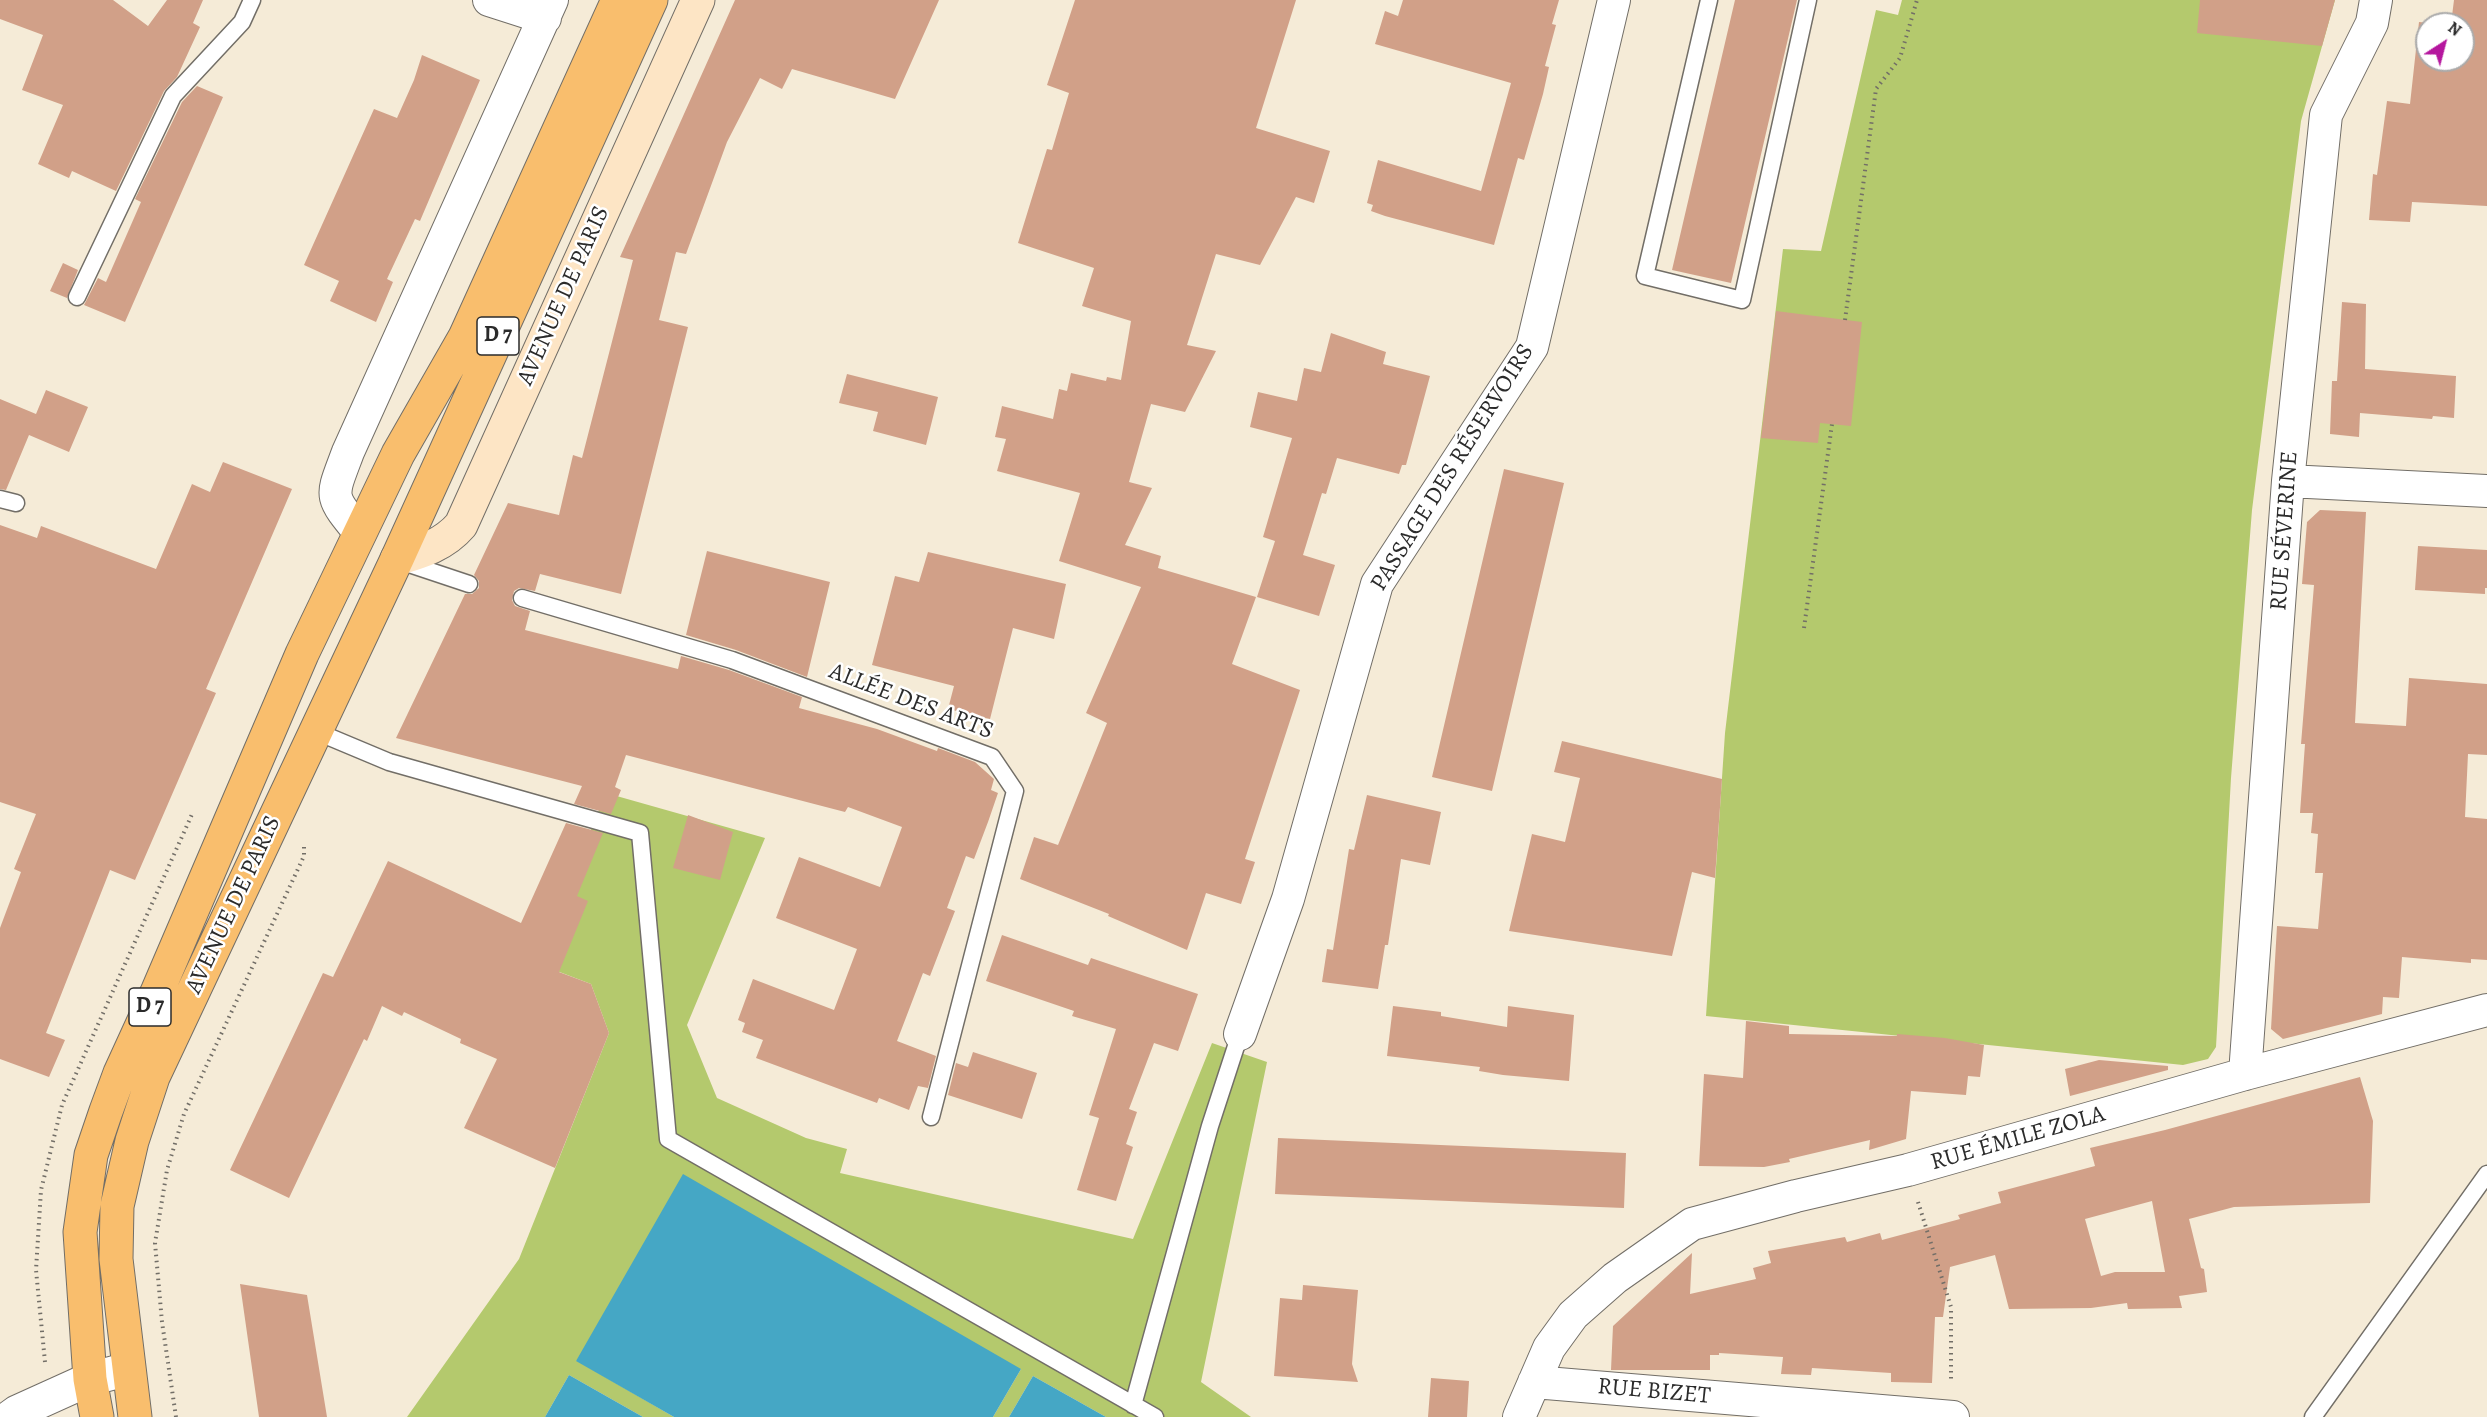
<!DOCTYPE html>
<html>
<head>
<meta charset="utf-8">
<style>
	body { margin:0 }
	#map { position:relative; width:2487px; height:1417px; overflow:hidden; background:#f5ebd7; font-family:Alegreya,serif }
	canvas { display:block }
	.north { position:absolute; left:2415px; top:12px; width:60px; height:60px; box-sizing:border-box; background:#fff; border:2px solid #aaa; border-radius:50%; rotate:36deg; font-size:16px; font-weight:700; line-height:24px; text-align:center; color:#2b2b2b }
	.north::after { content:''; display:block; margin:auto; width:21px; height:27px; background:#b5179e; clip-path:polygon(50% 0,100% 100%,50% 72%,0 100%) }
</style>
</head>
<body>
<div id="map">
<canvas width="2487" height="1417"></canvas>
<div class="north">N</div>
</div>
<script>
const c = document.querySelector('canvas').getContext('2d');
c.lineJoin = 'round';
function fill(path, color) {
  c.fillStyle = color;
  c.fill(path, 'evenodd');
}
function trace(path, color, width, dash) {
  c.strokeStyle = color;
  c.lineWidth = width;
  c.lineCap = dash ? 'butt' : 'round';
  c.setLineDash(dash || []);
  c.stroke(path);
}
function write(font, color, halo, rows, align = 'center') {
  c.font = font + ' Alegreya,serif';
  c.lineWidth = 5;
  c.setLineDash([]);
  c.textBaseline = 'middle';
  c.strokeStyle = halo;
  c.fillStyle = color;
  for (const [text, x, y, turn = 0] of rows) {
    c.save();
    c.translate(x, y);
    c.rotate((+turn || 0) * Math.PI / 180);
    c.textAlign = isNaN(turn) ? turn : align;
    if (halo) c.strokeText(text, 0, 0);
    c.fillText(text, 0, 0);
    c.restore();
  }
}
fill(new Path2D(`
	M 1902,0 L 2335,0 L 2301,121 L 2252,510 L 2231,778 L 2216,1047 L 2208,1059 L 2183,1065 L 1706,1016 L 1725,733 L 1783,249 L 1821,251 L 1876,10 L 1898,15 Z
	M 606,793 L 765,838 L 687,1025 L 717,1098 L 806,1138 L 847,1149 L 840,1173 L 1133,1239 L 1212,1043 L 1267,1062 L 1201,1382 L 1251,1417 L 1106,1417 L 1033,1376 L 1009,1417 L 993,1417 L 1021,1369 L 576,1360 L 674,1417 L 643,1417 L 569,1375 L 545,1417 L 407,1417 L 519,1259 L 609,1033 L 591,984 L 536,963 Z`), '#b4c96d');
fill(new Path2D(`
	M 683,1174 L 1021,1369 L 993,1417 L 674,1417 L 576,1361 Z
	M 569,1375 L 643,1417 L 545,1417 Z
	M 1033,1376 L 1106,1417 L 1009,1417 Z`), '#45a7c5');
fill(new Path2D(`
	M 0,0 L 113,0 L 148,26 L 167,0 L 203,0 L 193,23 L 200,27 L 177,77 L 164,91 L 116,191 L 72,171 L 69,178 L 38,164 L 63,105 L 22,90 L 43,35 L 0,19 Z
	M 735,0 L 939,0 L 895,99 L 792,69 L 782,89 L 760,78 L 727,142 L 686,254 L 676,252 L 659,320 L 688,327 L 621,594 L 540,574 L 535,591 L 519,588 L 514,591 L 512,600 L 515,606 L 530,611 L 525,630 L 678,669 L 681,656 L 729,670 L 802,697 L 799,708 L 877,729 L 937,751 L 938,748 L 975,762 L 994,779 L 991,790 L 998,793 L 988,822 L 974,859 L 966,856 L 947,908 L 955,911 L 930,976 L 923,973 L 897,1041 L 936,1056 L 928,1088 L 918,1086 L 909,1110 L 879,1098 L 877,1103 L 756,1058 L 763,1040 L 742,1032 L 745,1023 L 738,1020 L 753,979 L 834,1010 L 857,949 L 776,918 L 799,857 L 880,887 L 902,827 L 848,807 L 845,812 L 626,755 L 615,787 L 621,790 L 611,814 L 574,804 L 582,786 L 396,738 L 465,594 L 472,594 L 479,588 L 479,581 L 474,575 L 508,503 L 559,515 L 573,455 L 582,458 L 633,260 L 620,257 Z
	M 1075,0 L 1296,0 L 1256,128 L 1330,151 L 1314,203 L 1296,197 L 1260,265 L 1216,254 L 1187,345 L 1216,351 L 1185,412 L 1151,404 L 1129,482 L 1152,488 L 1125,545 L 1161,556 L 1158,568 L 1256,597 L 1232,664 L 1300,690 L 1245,859 L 1255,862 L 1241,904 L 1206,893 L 1187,950 L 1108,916 L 1109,914 L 1020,879 L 1034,837 L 1058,845 L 1107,723 L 1086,713 L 1141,587 L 1059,561 L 1080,493 L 997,471 L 1006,439 L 995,437 L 1002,406 L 1053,419 L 1059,389 L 1067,391 L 1071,373 L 1106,381 L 1107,377 L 1121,380 L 1131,321 L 1082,306 L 1094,268 L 1018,243 L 1047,149 L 1052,150 L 1069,93 L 1047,85 Z
	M 1403,0 L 1559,0 L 1552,24 L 1556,25 L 1545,66 L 1549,67 L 1543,94 L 1524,160 L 1518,158 L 1494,245 L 1385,216 L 1371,211 L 1373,205 L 1367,203 L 1378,160 L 1481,191 L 1511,83 L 1375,44 L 1385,11 L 1398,16 Z
	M 1735,0 L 1797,0 L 1731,283 L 1672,270 Z
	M 2200,0 L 2335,0 L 2322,46 L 2197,33 Z
	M 2454,0 L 2487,0 L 2487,206 L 2412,202 L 2410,222 L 2369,220 L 2373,174 L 2377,175 L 2387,101 L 2410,104 L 2419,22 L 2440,24 L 2427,24 L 2427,60 L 2463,60 L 2463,24 L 2451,24 Z
	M 422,55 L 480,80 L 420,221 L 415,219 L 387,279 L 393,282 L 376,322 L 330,301 L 339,281 L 304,265 L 374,109 L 397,118 L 414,80 Z
	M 197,86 L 223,97 L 125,322 L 84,305 L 98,278 L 106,282 L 141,202 L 135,199 L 182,102 Z
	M 63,263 L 78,270 L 67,298 L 50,291 Z
	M 2342,302 L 2366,304 L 2365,369 L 2456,376 L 2454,418 L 2433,416 L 2432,419 L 2360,413 L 2359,437 L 2330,434 L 2332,381 L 2337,381 Z
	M 1776,311 L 1862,322 L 1851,426 L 1820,423 L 1818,443 L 1761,438 Z
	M 1331,333 L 1386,352 L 1383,364 L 1430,376 L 1406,465 L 1402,465 L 1399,474 L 1337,458 L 1326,494 L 1322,493 L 1303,555 L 1335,565 L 1319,616 L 1257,597 L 1275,541 L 1263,537 L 1292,438 L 1250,427 L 1258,392 L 1297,401 L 1304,368 L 1321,372 Z
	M 847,374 L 938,397 L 926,445 L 873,431 L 878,412 L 839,403 Z
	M 46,390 L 88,407 L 69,452 L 29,435 L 6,490 L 0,489 L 0,399 L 36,414 Z
	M 223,462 L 292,489 L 206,689 L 216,693 L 135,880 L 110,870 L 46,1033 L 65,1040 L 49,1077 L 0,1059 L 0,928 L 21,872 L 14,869 L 36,814 L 0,802 L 0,525 L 37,538 L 41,526 L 156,569 L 192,484 L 210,492 Z
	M 1504,469 L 1564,483 L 1492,791 L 1432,777 Z
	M 2320,510 L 2366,512 L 2355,723 L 2406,726 L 2409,678 L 2487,684 L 2487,755 L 2468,754 L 2465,817 L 2487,819 L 2487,960 L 2471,959 L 2471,963 L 2402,957 L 2399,998 L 2383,997 L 2382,1014 L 2283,1039 L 2271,1029 L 2277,926 L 2318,929 L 2323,873 L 2315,873 L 2318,834 L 2311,833 L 2313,813 L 2300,813 L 2305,744 L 2301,744 L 2314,585 L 2302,584 L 2307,522 Z
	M 2418,546 L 2487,550 L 2487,588 L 2485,588 L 2485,594 L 2415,590 Z
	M 707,551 L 830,582 L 807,677 L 736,650 L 686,635 Z
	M 928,552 L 1066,584 L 1054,639 L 1013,628 L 990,719 L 948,709 L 954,686 L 872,665 L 895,576 L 919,582 Z
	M 1562,741 L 1722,779 L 1715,878 L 1692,872 L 1672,956 L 1509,931 L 1532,834 L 1565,842 L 1580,778 L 1554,772 Z
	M 1367,795 L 1441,812 L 1430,865 L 1401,859 L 1388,945 L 1385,945 L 1378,989 L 1322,982 L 1327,949 L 1333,950 L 1349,849 L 1354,850 Z
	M 688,815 L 733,832 L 720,880 L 673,868 Z
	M 566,823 L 603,833 L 577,896 L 588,901 L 559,972 L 591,984 L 609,1033 L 555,1168 L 464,1128 L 497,1059 L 460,1043 L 461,1039 L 404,1012 L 402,1016 L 382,1006 L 367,1041 L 364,1039 L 289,1198 L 230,1170 L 323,973 L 333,977 L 388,861 L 521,923 Z
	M 1002,935 L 1088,965 L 1091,958 L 1198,994 L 1178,1051 L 1154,1043 L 1129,1109 L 1137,1112 L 1126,1144 L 1133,1147 L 1116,1201 L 1077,1190 L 1099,1118 L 1089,1115 L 1116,1029 L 1072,1016 L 1074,1011 L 986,981 Z
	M 1393,1006 L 1441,1012 L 1441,1016 L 1507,1027 L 1508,1006 L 1574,1015 L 1569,1081 L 1503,1075 L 1479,1071 L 1480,1067 L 1387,1056 Z
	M 1746,1021 L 1789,1026 L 1789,1034 L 1897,1036 L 1897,1034 L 1945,1038 L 1984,1045 L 1980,1077 L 1968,1076 L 1966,1095 L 1911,1091 L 1906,1139 L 1869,1150 L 1870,1140 L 1789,1159 L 1790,1162 L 1764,1167 L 1699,1166 L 1704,1074 L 1743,1078 Z
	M 973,1052 L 1037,1073 L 1022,1119 L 948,1095 L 956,1063 L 968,1067 Z
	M 2099,1060 L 2168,1066 L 2168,1070 L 2070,1096 L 2065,1069 Z
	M 2360,1077 L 2373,1121 L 2370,1203 L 2234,1207 L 2189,1219 L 2201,1268 L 2204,1269 L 2207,1292 L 2179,1296 L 2182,1308 L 2128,1309 L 2127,1303 L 2091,1308 L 2009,1309 L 1995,1255 L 1950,1267 L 1943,1317 L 1935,1317 L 1932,1383 L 1891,1382 L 1891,1373 L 1812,1368 L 1811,1375 L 1781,1374 L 1783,1357 L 1719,1353 L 1719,1355 L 1710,1355 L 1710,1370 L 1611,1370 L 1613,1326 L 1692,1253 L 1690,1294 L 1756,1279 L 1753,1268 L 1771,1263 L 1768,1251 L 1845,1237 L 1847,1242 L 1880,1233 L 1882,1240 L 1960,1219 L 1958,1215 L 2001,1203 L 1998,1192 L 2095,1166 L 2090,1148 L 2165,1130 ZM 2152,1201 L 2165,1272 L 2115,1272 L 2101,1276 L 2085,1219 Z
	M 1278,1138 L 1626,1153 L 1624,1208 L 1275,1194 Z
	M 240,1284 L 307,1295 L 327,1417 L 259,1417 Z
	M 1303,1285 L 1358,1290 L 1352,1364 L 1358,1382 L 1274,1376 L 1280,1298 L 1302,1300 Z
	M 1431,1378 L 1469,1381 L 1467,1417 L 1428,1417 Z`), '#d1a088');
const service = new Path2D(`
	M 1709,0 L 1645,276 L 1742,300 L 1808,0
	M 77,297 L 173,96 L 242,22 L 252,0
	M 0,499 L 16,503
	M 403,562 L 469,584
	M 522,598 L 732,660 L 992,757 L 1015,791 L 931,1117
	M 315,731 L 389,762 L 640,833 L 668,1139 L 1155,1417
	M 1133,1405 L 1210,1126 L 1240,1034
	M 2313,1417 L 2487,1174`);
const minor = new Path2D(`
	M 489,0 L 545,18
	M 2288,481 L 2487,491
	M 360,533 C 328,494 331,498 348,452 L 552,0
	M 1240,1034 L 1288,899 L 1377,584 L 1532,347 L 1614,0
	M 2245,1074 L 2288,481 L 2326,115 L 2372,23 L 2376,0
	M 1534,1382 L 1953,1417
	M 1519,1417 L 1549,1348 L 1573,1315 L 1615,1278 L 1692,1224 L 1796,1196 L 1908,1170 L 2245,1074 L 2487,1010`);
const tertiary = new Path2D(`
	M 10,1417 L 17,1412 L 90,1379 L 128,1369`);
const secondary = new Path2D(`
	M 397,559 C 421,552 444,545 461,525 L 698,0`);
const primary = new Path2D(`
	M 97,1417 L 90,1379 L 80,1232 L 91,1155 L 106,1111 L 120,1073 L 158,990 L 302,654 L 398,454 L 465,337 L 618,0
	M 135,1417 L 116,1259 L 117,1206 L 132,1141 L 153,1077 L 397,559 L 651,0`);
trace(service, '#726e67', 19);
trace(minor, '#726e67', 34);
trace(tertiary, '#726e67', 35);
trace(secondary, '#726e67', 35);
trace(primary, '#726e67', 35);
trace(new Path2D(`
	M 1845,320 L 1876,89 L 1900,58 L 1917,0
	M 1804,628 L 1832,424
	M 1918,1202 L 1951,1307 L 1951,1382
	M 45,1362 L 36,1270 L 41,1190 L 62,1105 L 193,812
	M 176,1417 L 162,1322 L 155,1243 L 167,1170 L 184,1114 L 304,856 L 304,843`), '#726e67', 4, [1.5, 4.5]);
trace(service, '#fff', 16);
trace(minor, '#fff', 32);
trace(tertiary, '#fff', 33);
trace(secondary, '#fde5c5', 33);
trace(primary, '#f9be6d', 33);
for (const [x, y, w] of [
	[498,336,42],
	[150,1007,42]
]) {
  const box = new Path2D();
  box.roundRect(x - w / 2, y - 19, w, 38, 4.5);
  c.fillStyle = '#fff';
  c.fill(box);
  trace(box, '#2b2b2b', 1.5);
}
write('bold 22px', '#2b2b2b', null, [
	["D 7",498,336],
	["D 7",150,1007]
]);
write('24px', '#2b2b2b', '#fff', [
	["AVENUE DE PARIS",564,296,-66],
	["PASSAGE DES RÉSERVOIRS",1453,468,-58],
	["RUE SÉVERINE",2285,531,-86],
	["ALLÉE DES ARTS",911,702,21],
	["AVENUE DE PARIS",234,905,-65],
	["RUE ÉMILE ZOLA",2018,1139,-16],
	["RUE BIZET",1654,1392,5]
]);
</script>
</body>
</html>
